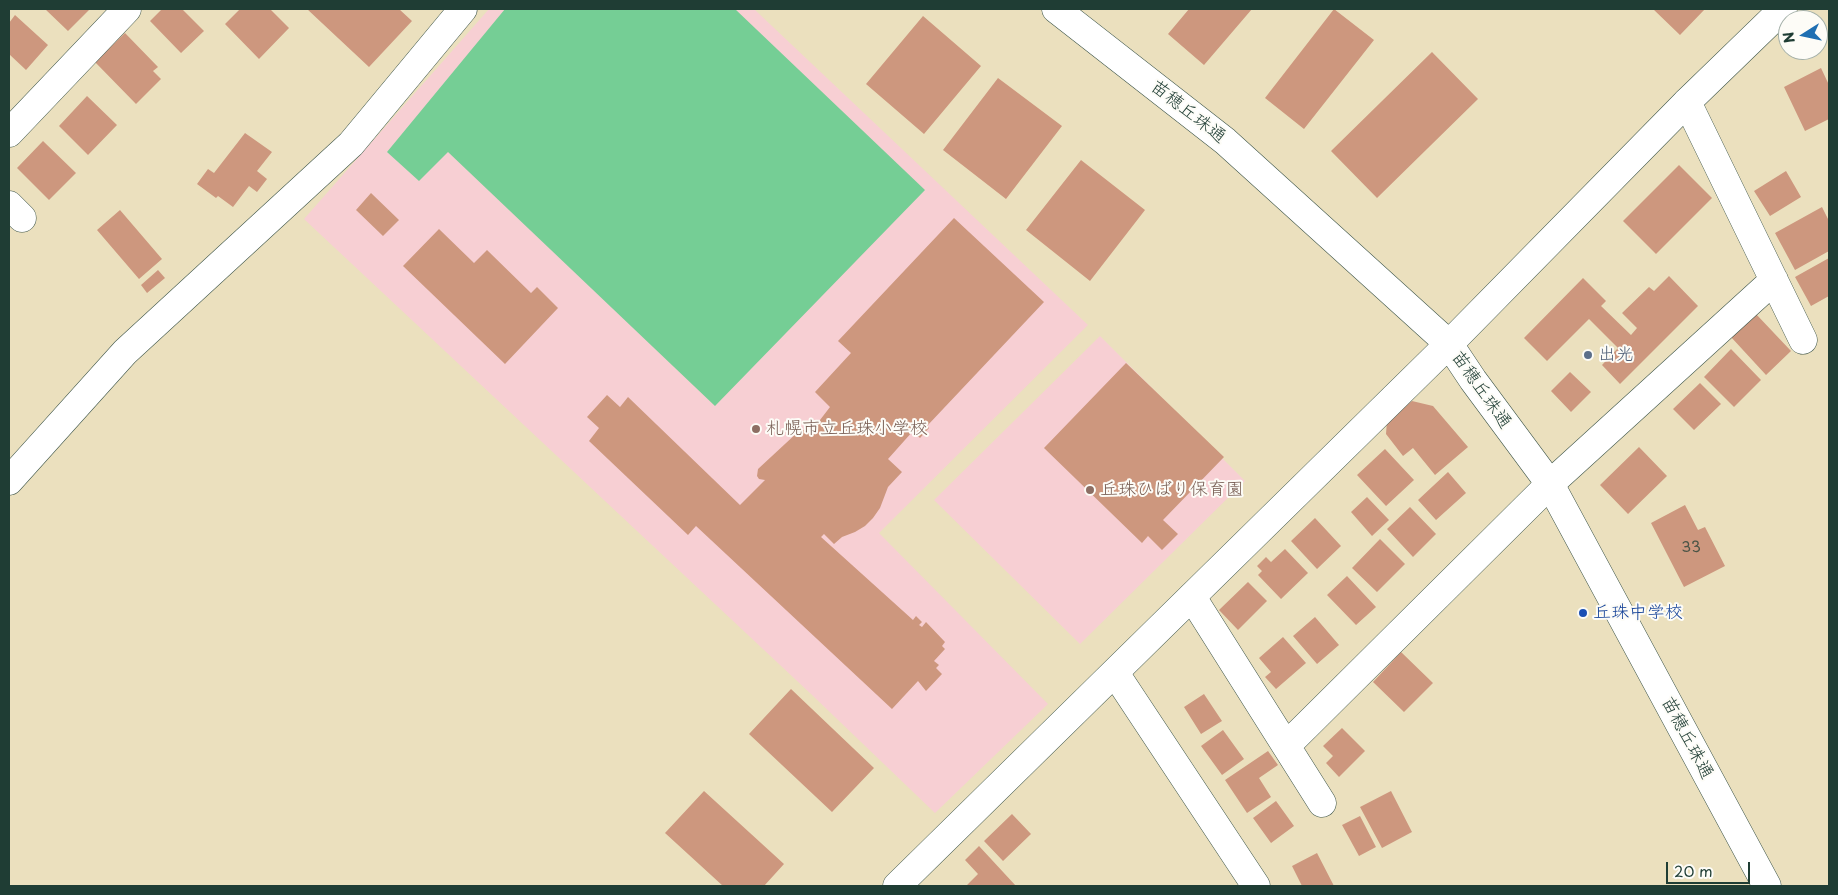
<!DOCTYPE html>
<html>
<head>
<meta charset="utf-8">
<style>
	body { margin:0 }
	#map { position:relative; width:1838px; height:895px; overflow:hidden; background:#ebe0be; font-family:"Playpen Sans",sans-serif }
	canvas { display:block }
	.frame { position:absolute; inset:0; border:10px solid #1f3d34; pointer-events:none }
	.north { position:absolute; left:1778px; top:10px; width:50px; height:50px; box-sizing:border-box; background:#fdfcf7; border:1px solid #a4b0a9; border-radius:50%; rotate:260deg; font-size:14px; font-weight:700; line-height:20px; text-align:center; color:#1f3d34 }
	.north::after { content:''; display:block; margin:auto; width:18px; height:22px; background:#1f6fb2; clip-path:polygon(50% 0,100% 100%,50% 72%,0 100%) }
	.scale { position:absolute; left:1666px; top:862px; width:84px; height:22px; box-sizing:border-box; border:2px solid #1f3d34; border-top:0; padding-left:6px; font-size:15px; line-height:18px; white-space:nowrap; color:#1f3d34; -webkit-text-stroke:4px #fdfcf7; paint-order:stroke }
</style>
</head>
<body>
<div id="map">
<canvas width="1838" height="895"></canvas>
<div class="frame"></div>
<div class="north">N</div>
<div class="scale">20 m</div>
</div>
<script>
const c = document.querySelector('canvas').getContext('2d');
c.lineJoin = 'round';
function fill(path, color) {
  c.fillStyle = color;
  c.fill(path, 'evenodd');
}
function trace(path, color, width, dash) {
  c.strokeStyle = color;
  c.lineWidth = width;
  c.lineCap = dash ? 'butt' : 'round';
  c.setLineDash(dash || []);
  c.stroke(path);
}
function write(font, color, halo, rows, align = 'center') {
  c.font = font + ' "Playpen Sans","Klee One",sans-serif';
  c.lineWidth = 4;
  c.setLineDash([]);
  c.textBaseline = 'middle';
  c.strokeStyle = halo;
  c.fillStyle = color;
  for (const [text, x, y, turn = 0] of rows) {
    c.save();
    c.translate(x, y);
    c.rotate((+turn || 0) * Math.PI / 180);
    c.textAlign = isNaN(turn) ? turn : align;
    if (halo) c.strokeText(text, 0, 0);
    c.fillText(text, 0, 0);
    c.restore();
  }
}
fill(new Path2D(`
	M 489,9 L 754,9 L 1088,325 L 879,533 L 1048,704 L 935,813 L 811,694 L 304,219 Z
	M 1100,336 L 1245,481 L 1080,644 L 934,500 Z`), '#f7cfd3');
fill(new Path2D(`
	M 505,9 L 735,9 L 925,190 L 715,406 L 448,152 L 419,181 L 387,152 Z`), '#75ce95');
fill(new Path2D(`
	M 45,9 L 90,9 L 68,31 Z
	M 162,9 L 182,9 L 204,31 L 181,53 L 150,21 Z
	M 240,9 L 270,9 L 289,28 L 259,59 L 225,24 Z
	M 307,9 L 399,9 L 412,21 L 369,67 Z
	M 1189,9 L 1252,9 L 1204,65 L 1168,34 Z
	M 1334,9 L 1374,40 L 1304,129 L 1265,98 Z
	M 1653,9 L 1705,9 L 1680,35 Z
	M 15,15 L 48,45 L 26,70 L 9,54 L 9,23 Z
	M 923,16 L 981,66 L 924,134 L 866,84 Z
	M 125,33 L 158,67 L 153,71 L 161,79 L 136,104 L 95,62 Z
	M 1432,52 L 1478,99 L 1377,198 L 1331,151 Z
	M 1821,68 L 1829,85 L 1829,119 L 1805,131 L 1784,87 Z
	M 998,78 L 1062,126 L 1006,199 L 943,150 Z
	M 87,96 L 117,125 L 88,155 L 59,126 Z
	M 245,133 L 272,152 L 257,171 L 267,179 L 257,192 L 249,186 L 233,207 L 218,196 L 216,198 L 197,184 L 208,169 L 214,173 Z
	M 43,141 L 76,173 L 49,200 L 17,168 Z
	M 1081,160 L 1145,210 L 1090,281 L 1026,230 Z
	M 1679,165 L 1712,198 L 1656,254 L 1623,221 Z
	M 1786,171 L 1801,197 L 1770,216 L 1754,191 Z
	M 371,193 L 399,220 L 383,236 L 356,210 Z
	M 1822,207 L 1829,221 L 1829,251 L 1795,270 L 1775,233 Z
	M 120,210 L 162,259 L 139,279 L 97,230 Z
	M 954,218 L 1044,302 L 927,426 L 929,428 L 920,438 L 913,431 L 888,459 L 902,472 L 888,487 L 880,508 L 873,518 L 865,526 L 855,532 L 842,537 L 834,544 L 824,534 L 821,537 L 913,620 L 916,616 L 922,622 L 919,625 L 922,627 L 926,622 L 945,642 L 942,646 L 945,649 L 934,661 L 939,665 L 936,668 L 942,674 L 926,691 L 918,681 L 892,709 L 696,526 L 688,535 L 589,441 L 599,428 L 587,417 L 607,395 L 620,407 L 628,397 L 740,505 L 765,480 L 759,479 L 757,476 L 758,469 L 799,431 L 803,430 L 810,433 L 830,407 L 815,392 L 851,353 L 838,341 Z
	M 439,229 L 474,263 L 487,250 L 531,293 L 537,287 L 558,308 L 505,364 L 403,266 Z
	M 1829,258 L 1829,296 L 1811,306 L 1795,277 Z
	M 158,270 L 165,278 L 147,293 L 141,285 Z
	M 1669,276 L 1698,306 L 1620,384 L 1602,365 L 1618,348 L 1589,319 L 1547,361 L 1524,338 L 1583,278 L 1606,301 L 1601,306 L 1631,335 L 1637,328 L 1622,313 L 1649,287 L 1654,291 Z
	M 1756,314 L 1791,351 L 1766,375 L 1731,337 Z
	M 1731,349 L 1761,380 L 1734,407 L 1704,377 Z
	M 1126,363 L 1224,457 L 1163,520 L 1178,534 L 1162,550 L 1148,536 L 1142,543 L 1044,448 Z
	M 1570,372 L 1591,392 L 1571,412 L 1551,391 Z
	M 1700,383 L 1721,404 L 1694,430 L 1673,409 Z
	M 1412,401 L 1433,406 L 1468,447 L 1435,475 L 1413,448 L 1403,456 L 1386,434 L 1387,421 Z
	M 1639,447 L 1667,476 L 1628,514 L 1600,485 Z
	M 1385,449 L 1414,480 L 1386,506 L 1357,475 Z
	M 1448,472 L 1466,493 L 1436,520 L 1418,500 Z
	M 1367,497 L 1389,520 L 1372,536 L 1351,512 Z
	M 1685,505 L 1698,530 L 1705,527 L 1725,566 L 1684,587 L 1651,523 Z
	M 1410,507 L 1436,534 L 1413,557 L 1387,529 Z
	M 1315,518 L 1341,546 L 1317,569 L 1291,541 Z
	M 1380,539 L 1405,564 L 1377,592 L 1352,568 Z
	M 1285,549 L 1308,573 L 1281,599 L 1258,575 L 1262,571 L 1257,566 L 1266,557 L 1271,562 Z
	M 1347,576 L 1376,607 L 1356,625 L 1327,595 Z
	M 1248,582 L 1267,601 L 1238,630 L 1219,610 Z
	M 1315,617 L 1339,645 L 1317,664 L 1293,636 Z
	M 1283,637 L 1306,663 L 1276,689 L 1265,677 L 1271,672 L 1259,658 Z
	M 1401,652 L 1433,683 L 1404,712 L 1373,682 Z
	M 791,689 L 874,768 L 832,812 L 749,734 Z
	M 1204,694 L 1222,721 L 1201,734 L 1184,707 Z
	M 1342,728 L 1365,751 L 1339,777 L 1326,763 L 1333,756 L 1323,746 Z
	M 1223,730 L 1244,759 L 1222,775 L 1201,746 Z
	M 1268,751 L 1278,765 L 1259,778 L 1271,797 L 1247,813 L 1225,780 Z
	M 704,791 L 784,864 L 764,886 L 723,886 L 665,833 Z
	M 1391,791 L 1412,832 L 1382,848 L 1360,807 Z
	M 1276,801 L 1294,826 L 1271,843 L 1253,818 Z
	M 1012,814 L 1031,834 L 1003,861 L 984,841 Z
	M 1360,816 L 1376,847 L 1359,856 L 1342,825 Z
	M 979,846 L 1016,886 L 966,886 L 978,874 L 965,860 Z
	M 1317,853 L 1334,886 L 1302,886 L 1292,866 Z`), '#cd977e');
const minor = new Path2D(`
	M 1687,102 L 1803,340
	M 9,133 L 127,9
	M 9,205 L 22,218
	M 9,481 L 125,352 L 351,144 L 463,9
	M 1192,597 L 1322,803
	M 1115,673 L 1256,886
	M 1286,746 L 1550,484 L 1774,280`);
const tertiary = new Path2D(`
	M 1056,9 L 1225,141 L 1449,344 L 1473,380 L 1550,484 L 1767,886
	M 897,886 L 1449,344 L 1687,102 L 1783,9`);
trace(minor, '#3e5549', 29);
trace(tertiary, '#3e5549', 29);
trace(minor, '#fff', 28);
trace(tertiary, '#fff', 28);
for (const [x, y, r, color] of [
	[1588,355,5,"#5c6f8a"],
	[756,429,5,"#8d6e63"],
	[1090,490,5,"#8d6e63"],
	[1583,613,5,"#1a4fb4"]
]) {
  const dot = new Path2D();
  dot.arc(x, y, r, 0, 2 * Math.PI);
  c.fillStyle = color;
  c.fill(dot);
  trace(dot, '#fdfcf7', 2);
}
write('15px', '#4a5446', null, [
	["33",1691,548]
]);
write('18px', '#1f3d34', '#fdfcf7', [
	["苗穂丘珠通",1188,112,38],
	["苗穂丘珠通",1481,390,55],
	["苗穂丘珠通",1687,738,62]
]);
write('18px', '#4e5e75', '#fdfcf7', [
	["出光",1598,355]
], 'left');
write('18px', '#785e54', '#fdfcf7', [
	["札幌市立丘珠小学校",766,429],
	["丘珠ひばり保育園",1100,490]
], 'left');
write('18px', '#164399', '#fdfcf7', [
	["丘珠中学校",1593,613]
], 'left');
</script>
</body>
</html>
